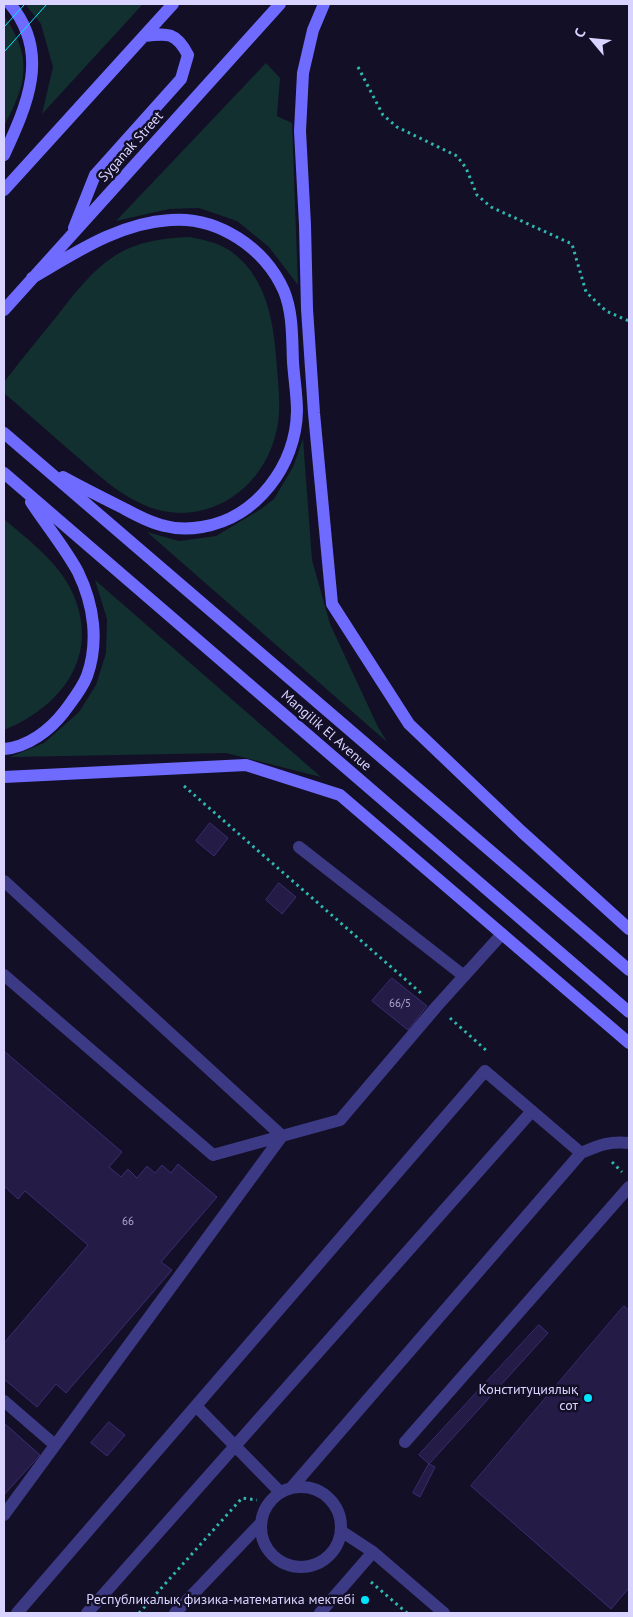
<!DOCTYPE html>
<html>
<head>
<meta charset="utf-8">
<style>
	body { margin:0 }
	#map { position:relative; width:633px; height:1617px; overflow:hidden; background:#130f26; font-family:"PT Sans",sans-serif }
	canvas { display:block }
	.frame { position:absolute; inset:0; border:5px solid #d9d4ff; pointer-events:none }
	.north { position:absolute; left:568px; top:15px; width:50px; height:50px; -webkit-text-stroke:4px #130f26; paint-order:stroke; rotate:298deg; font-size:14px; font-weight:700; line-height:20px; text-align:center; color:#d9d4ff }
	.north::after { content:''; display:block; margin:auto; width:18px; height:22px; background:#d9d4ff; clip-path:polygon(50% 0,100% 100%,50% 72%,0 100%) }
</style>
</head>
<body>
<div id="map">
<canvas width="633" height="1617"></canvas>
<div class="frame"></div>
<div class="north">С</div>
</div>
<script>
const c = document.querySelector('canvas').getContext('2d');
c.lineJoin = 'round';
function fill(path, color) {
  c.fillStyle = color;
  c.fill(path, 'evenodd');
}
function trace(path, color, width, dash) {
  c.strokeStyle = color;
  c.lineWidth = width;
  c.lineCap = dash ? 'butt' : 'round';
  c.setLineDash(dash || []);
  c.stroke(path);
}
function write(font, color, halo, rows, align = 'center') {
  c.font = font + ' "PT Sans",sans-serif';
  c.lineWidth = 5;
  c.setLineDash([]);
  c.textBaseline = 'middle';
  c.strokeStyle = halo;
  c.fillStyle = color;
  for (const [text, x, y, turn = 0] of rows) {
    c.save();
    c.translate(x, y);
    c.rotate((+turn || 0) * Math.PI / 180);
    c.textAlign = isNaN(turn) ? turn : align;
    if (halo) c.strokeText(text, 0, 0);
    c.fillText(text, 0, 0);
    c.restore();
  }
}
fill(new Path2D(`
	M 25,4 L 143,4 L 42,114 L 53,67 L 41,24 Z
	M 4,16 C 33,57 27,84 4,126 Z
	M 266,63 L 280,78 L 277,116 L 292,123 L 298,285 L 269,247 L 237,221 L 199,208 L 169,209 L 116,221 Z
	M 190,237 C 204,240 220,243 232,252 C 269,280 274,326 277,368 C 279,393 282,416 274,440 C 257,496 198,530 142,504 C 117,493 96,473 75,455 C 51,434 28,414 4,393 L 4,382 C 21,360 39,338 57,316 C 74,294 92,270 116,255 C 138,241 164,238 190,237 Z
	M 303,439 L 312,560 L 330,624 L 377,725 L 387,742 L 147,532 L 179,541 L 216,536 L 261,509 L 274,499 L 293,467 Z
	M 4,519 C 26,538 53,558 68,584 C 104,649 66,705 4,730 Z
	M 95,580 L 321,777 L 226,753 L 10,757 L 44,743 L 79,712 L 96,685 L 106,653 L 107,619 Z`), '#12302f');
const building = new Path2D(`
	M 210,823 L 228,838 L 214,856 L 196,841 Z
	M 279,883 L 296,897 L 282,914 L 266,900 Z
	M 392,978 L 427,1006 L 408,1030 L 372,1001 Z
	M 4,1051 L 122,1152 L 109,1167 L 121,1177 L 128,1169 L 137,1178 L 147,1166 L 155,1173 L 162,1165 L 171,1173 L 178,1164 L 217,1197 L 161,1262 L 172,1270 L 66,1393 L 56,1384 L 37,1407 L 4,1379 L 4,1343 L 88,1245 L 25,1191 L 18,1199 L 4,1186 Z
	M 624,1306 L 629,1310 L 629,1588 L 611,1609 L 471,1486 Z
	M 539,1325 L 548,1333 L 429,1464 L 419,1455 Z
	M 109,1422 L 125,1435 L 107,1456 L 91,1443 Z
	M 4,1423 L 40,1455 L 4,1495 Z
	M 429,1464 L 435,1467 L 420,1497 L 413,1493 Z`);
fill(building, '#241b47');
trace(building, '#3b2d73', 1);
trace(new Path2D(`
	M 358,67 L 383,115 L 397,127 L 457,156 L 466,168 L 477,195 L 491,207 L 572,244 L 586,292 L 606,311 L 629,321
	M 184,786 L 422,994
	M 450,1018 L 488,1052
	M 612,1162 L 622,1172
	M 371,1582 L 407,1613
	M 139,1613 L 242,1498 L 257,1500`), '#2fb8b0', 3, [2.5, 4]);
trace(new Path2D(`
	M 299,847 L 464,976 L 468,971
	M 4,881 L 282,1136 L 4,1515
	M 4,975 L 213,1155 L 340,1120 L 437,1006 L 502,934
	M 4,1401 L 55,1445
	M 196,1406 L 280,1492
	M 405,1442 L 629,1187
	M 292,1487 L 581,1153 C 600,1145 609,1141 629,1143
	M261 1527a40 40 0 1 1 80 0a40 40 0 1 1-80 0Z
	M 341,1531 L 373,1552 L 444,1613
	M 17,1613 L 485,1071 L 581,1153
	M 87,1613 L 532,1111
	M 175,1613 L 261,1523
	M 320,1613 L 373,1552`), '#3d3a85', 12);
trace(new Path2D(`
	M 324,4 L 313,30 L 303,73 L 300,131 L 305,225 L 307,309 L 314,413 L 332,604 L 409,724 L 522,832 L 629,929
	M 4,155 C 27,105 51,53 10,4
	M 4,190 L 173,4
	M 74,228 L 95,175 L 181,79 L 188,55 C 176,32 168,33 144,36
	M 32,278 C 75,253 119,223 170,220 C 218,216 265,248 284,291 C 293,313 292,339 293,362 C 294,378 297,395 297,411 C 296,465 257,518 202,527 C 190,529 176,529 165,526 C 150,523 136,515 123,508 C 103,498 83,488 63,477
	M 4,310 L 280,4
	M 4,433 L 629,970
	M 4,473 L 629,1012
	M 4,749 C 28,747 50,730 64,712 C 72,701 82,689 87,676 C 99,642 94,605 78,572 C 65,548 46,525 31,502
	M 4,777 L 246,765 L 340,795 L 629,1043`), '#6f6bff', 12);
trace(new Path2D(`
	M 4,27 L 25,4
	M 4,52 L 47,4`), '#00e5ff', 1);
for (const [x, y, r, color] of [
	[588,1398,5,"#00e5ff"],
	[365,1600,5,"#00e5ff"]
]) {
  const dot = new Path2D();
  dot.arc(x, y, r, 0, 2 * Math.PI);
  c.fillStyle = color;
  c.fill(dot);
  trace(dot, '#130f26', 2);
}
write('11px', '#aca6d1', null, [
	["66/5",400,1004],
	["66",128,1222]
]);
write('14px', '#d9d4ff', '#130f26', [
	["Syganak Street",131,147,-48],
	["Mangilik El Avenue",326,731,41]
]);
write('14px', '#d9d4ff', '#130f26', [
	["Конституциялық",578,1390],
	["сот",578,1406],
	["Республикалық физика-математика мектебі",355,1600]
], 'right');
</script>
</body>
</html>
